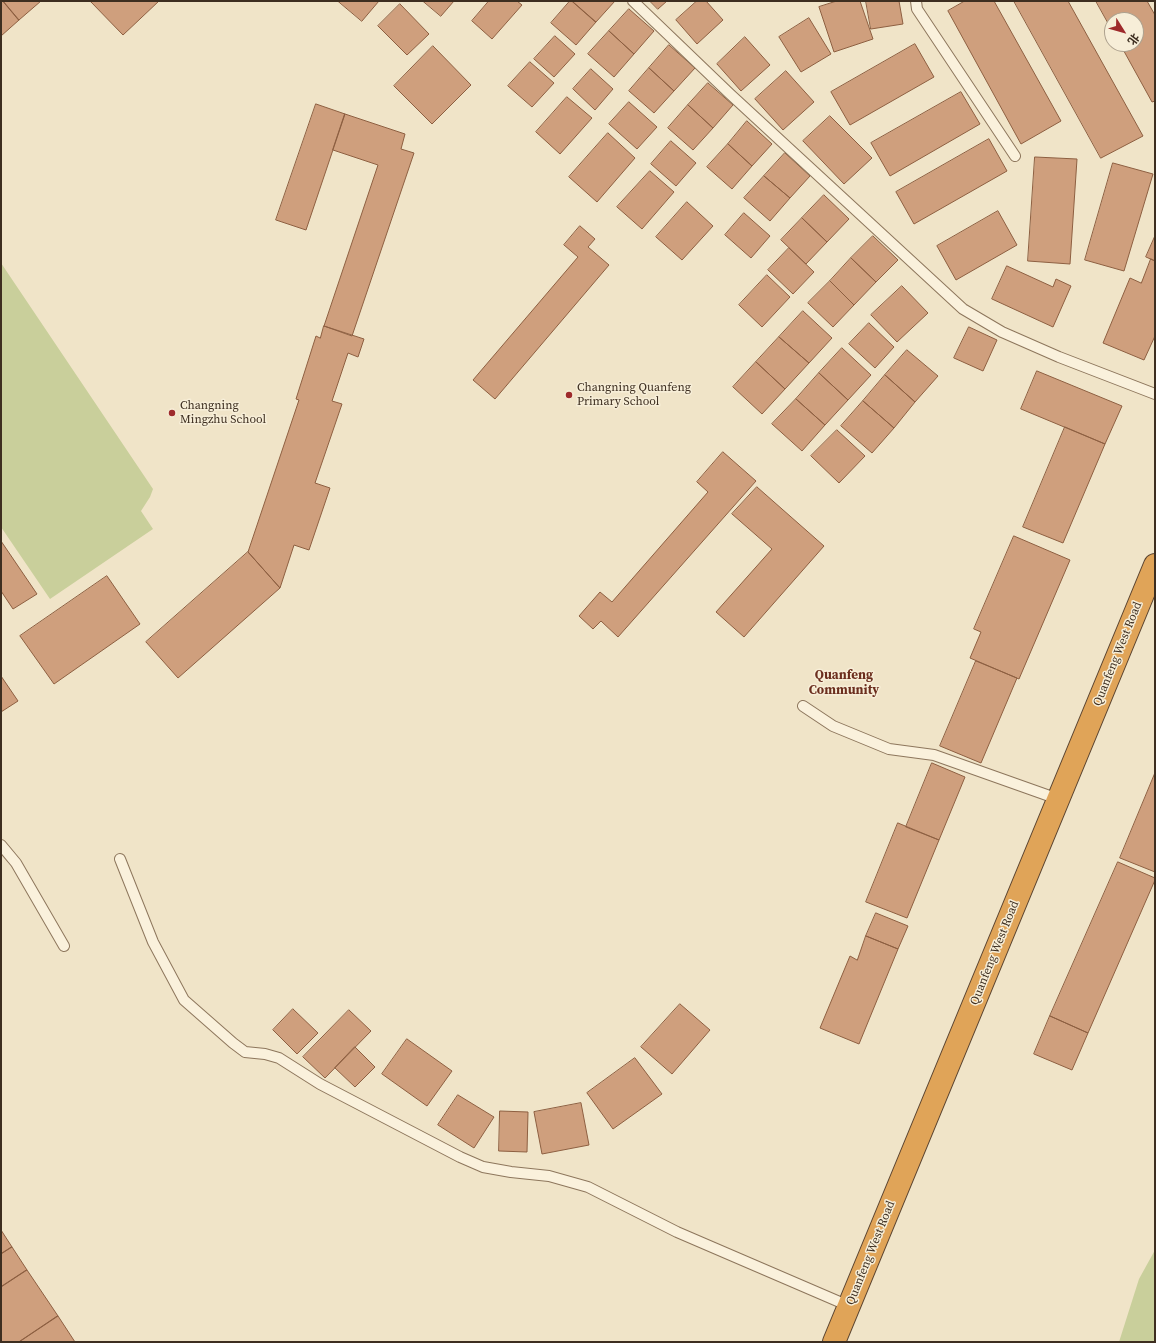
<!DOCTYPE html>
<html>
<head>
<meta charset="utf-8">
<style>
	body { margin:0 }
	#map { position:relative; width:1156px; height:1343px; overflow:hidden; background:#f0e4c8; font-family:"Source Serif 4","Noto Sans SC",serif }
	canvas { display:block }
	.frame { position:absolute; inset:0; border:2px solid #3d2e20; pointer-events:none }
	.north { position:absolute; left:1104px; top:12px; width:40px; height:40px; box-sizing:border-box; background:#f7eed8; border:1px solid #ada18e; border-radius:50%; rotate:127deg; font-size:11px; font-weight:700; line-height:16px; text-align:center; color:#3d2e20 }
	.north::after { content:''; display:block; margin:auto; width:14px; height:18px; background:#9e2a2b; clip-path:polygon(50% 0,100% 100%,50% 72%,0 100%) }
</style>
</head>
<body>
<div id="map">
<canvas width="1156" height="1343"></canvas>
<div class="frame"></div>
<div class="north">北</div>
</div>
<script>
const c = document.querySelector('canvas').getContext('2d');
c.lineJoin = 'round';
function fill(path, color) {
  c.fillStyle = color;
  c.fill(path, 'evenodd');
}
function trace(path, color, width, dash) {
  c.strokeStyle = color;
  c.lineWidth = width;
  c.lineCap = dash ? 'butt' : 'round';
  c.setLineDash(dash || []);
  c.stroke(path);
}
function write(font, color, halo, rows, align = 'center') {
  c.font = font + ' "Source Serif 4",serif';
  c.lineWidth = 3;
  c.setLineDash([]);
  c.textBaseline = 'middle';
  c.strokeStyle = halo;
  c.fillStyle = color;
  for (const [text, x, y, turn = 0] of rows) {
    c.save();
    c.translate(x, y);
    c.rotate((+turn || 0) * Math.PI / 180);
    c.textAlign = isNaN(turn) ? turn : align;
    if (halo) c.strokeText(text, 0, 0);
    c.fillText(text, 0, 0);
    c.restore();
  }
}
fill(new Path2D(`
	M 1,263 L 153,489 L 150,497 L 141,511 L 153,529 L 50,599 L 1,527 Z
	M 1155,1250 L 1155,1342 L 1119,1342 L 1139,1279 Z`), '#c9cf9b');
const building = new Path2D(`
	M 1,1 L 3,1 L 19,20 L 1,36 Z
	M 3,1 L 41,1 L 19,20 Z
	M 92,1 L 159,1 L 123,35 L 91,2 Z
	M 338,1 L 379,1 L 362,21 Z
	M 423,1 L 454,1 L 441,16 Z
	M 489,1 L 517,1 L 522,5 L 492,39 L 472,21 Z
	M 570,1 L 572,1 L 596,22 L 576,45 L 551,23 Z
	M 572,1 L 615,1 L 596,22 Z
	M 650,1 L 667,1 L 658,9 Z
	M 697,1 L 706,1 L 723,20 L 697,44 L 676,20 Z
	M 837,1 L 860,1 L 873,39 L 834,52 L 819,7 Z
	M 866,1 L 899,1 L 903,24 L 871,29 Z
	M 965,1 L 994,1 L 1061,121 L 1021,144 L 948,11 Z
	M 1014,1 L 1068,1 L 1143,136 L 1101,158 Z
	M 1096,1 L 1147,1 L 1155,15 L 1155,101 L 1152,102 L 1120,44 L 1136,44 L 1136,20 L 1112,20 L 1112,30 Z
	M 400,4 L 429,34 L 407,55 L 378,26 Z
	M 629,9 L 654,31 L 634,54 L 609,31 Z
	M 809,18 L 831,54 L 801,72 L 779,37 Z
	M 609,31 L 634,54 L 614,77 L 588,54 Z
	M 555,36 L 575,54 L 554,77 L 534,59 Z
	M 745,37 L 770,65 L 741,91 L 717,64 Z
	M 915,44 L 934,77 L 850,125 L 831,92 Z
	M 669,45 L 695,68 L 674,91 L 649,68 Z
	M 433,46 L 471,85 L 432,124 L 394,86 Z
	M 530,62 L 554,83 L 532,107 L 508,86 Z
	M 649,68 L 674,91 L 654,113 L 629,91 Z
	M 591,69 L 613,89 L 595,110 L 573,89 Z
	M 786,71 L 814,102 L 783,130 L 755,99 Z
	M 708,83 L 733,105 L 713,128 L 688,105 Z
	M 961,92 L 980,124 L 890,176 L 871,143 Z
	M 567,97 L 592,118 L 560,154 L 536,132 Z
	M 629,102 L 657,127 L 637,149 L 609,124 Z
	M 316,104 L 345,114 L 306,230 L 276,220 Z
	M 688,105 L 713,128 L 693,150 L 668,128 Z
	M 345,114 L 405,134 L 401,149 L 414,153 L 352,336 L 324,326 L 378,165 L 333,150 Z
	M 830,116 L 872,158 L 844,184 L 803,141 Z
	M 747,121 L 772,144 L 752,166 L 728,144 Z
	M 608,133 L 635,158 L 597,202 L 569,177 Z
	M 989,139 L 1007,171 L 914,224 L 896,192 Z
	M 671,141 L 696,163 L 676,186 L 651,164 Z
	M 728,144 L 752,166 L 732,189 L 707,167 Z
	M 785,153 L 810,176 L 790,198 L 764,176 Z
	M 1035,157 L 1077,159 L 1070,264 L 1028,261 Z
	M 1113,163 L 1153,174 L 1124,271 L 1085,260 Z
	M 650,171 L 674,192 L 642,229 L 617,207 Z
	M 764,176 L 790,198 L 770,221 L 744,198 Z
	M 824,195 L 849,219 L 827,242 L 802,218 Z
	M 687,202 L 713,226 L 682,260 L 656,237 Z
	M 998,211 L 1017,245 L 956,280 L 937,246 Z
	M 744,213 L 770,236 L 751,258 L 725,235 Z
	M 802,218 L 827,242 L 806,264 L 781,240 Z
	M 580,226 L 595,239 L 588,247 L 609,265 L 495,399 L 473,380 L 578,257 L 564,245 Z
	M 873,236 L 898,260 L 876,282 L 851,258 Z
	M 1155,236 L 1155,261 L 1146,257 Z
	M 789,248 L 814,272 L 793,294 L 768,270 Z
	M 851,258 L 876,282 L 854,305 L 830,281 Z
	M 1151,259 L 1155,261 L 1155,336 L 1144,360 L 1103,343 L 1130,278 L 1141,283 Z
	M 1007,266 L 1053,287 L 1056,279 L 1071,286 L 1053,327 L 992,299 Z
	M 767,275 L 790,297 L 762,327 L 739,305 Z
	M 830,281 L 854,305 L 833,327 L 808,303 Z
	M 902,286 L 928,313 L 897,342 L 871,315 Z
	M 803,311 L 832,338 L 809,363 L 779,337 Z
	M 869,323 L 894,347 L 875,368 L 849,344 Z
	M 324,326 L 364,339 L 358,357 L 348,353 L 332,401 L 342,404 L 315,483 L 330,488 L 309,550 L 294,545 L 280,588 L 248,552 L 299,400 L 296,399 L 316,336 L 320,338 Z
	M 969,327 L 997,340 L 983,371 L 954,358 Z
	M 779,337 L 809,363 L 785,389 L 756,362 Z
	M 842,348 L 871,375 L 848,400 L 819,373 Z
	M 907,350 L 938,376 L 915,402 L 885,375 Z
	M 756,362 L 785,389 L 762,414 L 733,387 Z
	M 1037,371 L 1122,406 L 1105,444 L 1021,409 Z
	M 819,373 L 848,400 L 825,425 L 796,399 Z
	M 885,375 L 915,402 L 894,428 L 863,401 Z
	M 796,399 L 825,425 L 802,451 L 772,424 Z
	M 863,401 L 894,428 L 872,453 L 841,426 Z
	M 1065,427 L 1105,444 L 1063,543 L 1023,527 Z
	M 837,430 L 865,456 L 839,483 L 811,456 Z
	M 723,452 L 756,481 L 618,637 L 601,621 L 593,629 L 579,616 L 600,592 L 612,602 L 708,492 L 697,482 Z
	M 757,487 L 824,546 L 744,637 L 716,612 L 772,549 L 732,514 Z
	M 1014,536 L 1070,560 L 1019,679 L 970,658 L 981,632 L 974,629 Z
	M 1,541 L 37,594 L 13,609 L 1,591 Z
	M 248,552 L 280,588 L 178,678 L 146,642 Z
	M 107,576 L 140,624 L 54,684 L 20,636 Z
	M 976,661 L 1017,678 L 981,763 L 940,746 Z
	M 1,676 L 18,701 L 1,712 Z
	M 932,763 L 965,777 L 939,840 L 906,827 Z
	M 1155,773 L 1155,872 L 1120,858 Z
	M 898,823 L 939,840 L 907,918 L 866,902 Z
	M 1118,862 L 1155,878 L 1155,880 L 1088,1033 L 1050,1016 Z
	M 876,913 L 908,926 L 898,949 L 866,936 Z
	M 866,936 L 898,949 L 859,1044 L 820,1028 L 850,956 L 857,960 Z
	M 680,1004 L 710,1030 L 672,1074 L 641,1047 Z
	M 293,1009 L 318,1033 L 297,1054 L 273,1030 Z
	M 349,1010 L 371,1031 L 325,1078 L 303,1057 Z
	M 1050,1016 L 1088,1033 L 1072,1070 L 1034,1054 Z
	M 407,1039 L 452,1071 L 427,1106 L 382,1074 Z
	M 355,1047 L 375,1067 L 355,1087 L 335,1068 Z
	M 635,1058 L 662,1094 L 613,1129 L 587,1093 Z
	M 458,1095 L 494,1117 L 474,1148 L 438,1125 Z
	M 581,1103 L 589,1145 L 542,1154 L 534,1112 Z
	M 500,1111 L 528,1112 L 527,1152 L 499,1151 Z
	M 1,1230 L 12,1247 L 1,1254 Z
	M 12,1247 L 27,1270 L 1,1287 L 1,1254 Z
	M 27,1270 L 58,1316 L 19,1342 L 1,1342 L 1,1287 Z
	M 58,1316 L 75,1342 L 19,1342 Z`);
fill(building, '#cf9f7d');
trace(building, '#8d5f41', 1);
const lane = new Path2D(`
	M 633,1 L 730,94 L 963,309 L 1002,332 L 1059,357 L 1155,394
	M 916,1 L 917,9 L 1015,156
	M 803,706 L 833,726 L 889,749 L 934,755 L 1058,799
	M 1,845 L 16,863 L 64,946
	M 120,859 L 153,942 L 184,1000 L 233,1043 L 245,1052 L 265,1054 L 279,1058 L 320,1084 L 460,1157 L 483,1167 L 511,1172 L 549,1176 L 588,1187 L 677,1232 L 849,1306`);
const highway = new Path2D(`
	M 834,1342 L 1155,565`);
trace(lane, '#8d765c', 12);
trace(highway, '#5b4430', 24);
trace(lane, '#faf1dc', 10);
trace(highway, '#e0a458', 22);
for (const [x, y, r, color] of [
	[569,395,4,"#9e2a2b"],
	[172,413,4,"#9e2a2b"]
]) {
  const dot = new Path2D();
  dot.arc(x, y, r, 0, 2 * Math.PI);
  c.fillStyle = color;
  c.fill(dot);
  trace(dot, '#f7eed8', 1.5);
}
write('12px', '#3d2e20', '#f7eed8', [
	["Changning Quanfeng",577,388],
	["Primary School",577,402],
	["Changning",180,406],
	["Mingzhu School",180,420]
], 'left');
write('12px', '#3d2e20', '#f7eed8', [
	["Quanfeng West Road",1118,654,-68],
	["Quanfeng West Road",995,953,-68],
	["Quanfeng West Road",871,1253,-68]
]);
write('bold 13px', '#6b2e1e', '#f7eed8', [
	["Quanfeng",844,676],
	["Community",844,691]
]);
</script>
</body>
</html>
